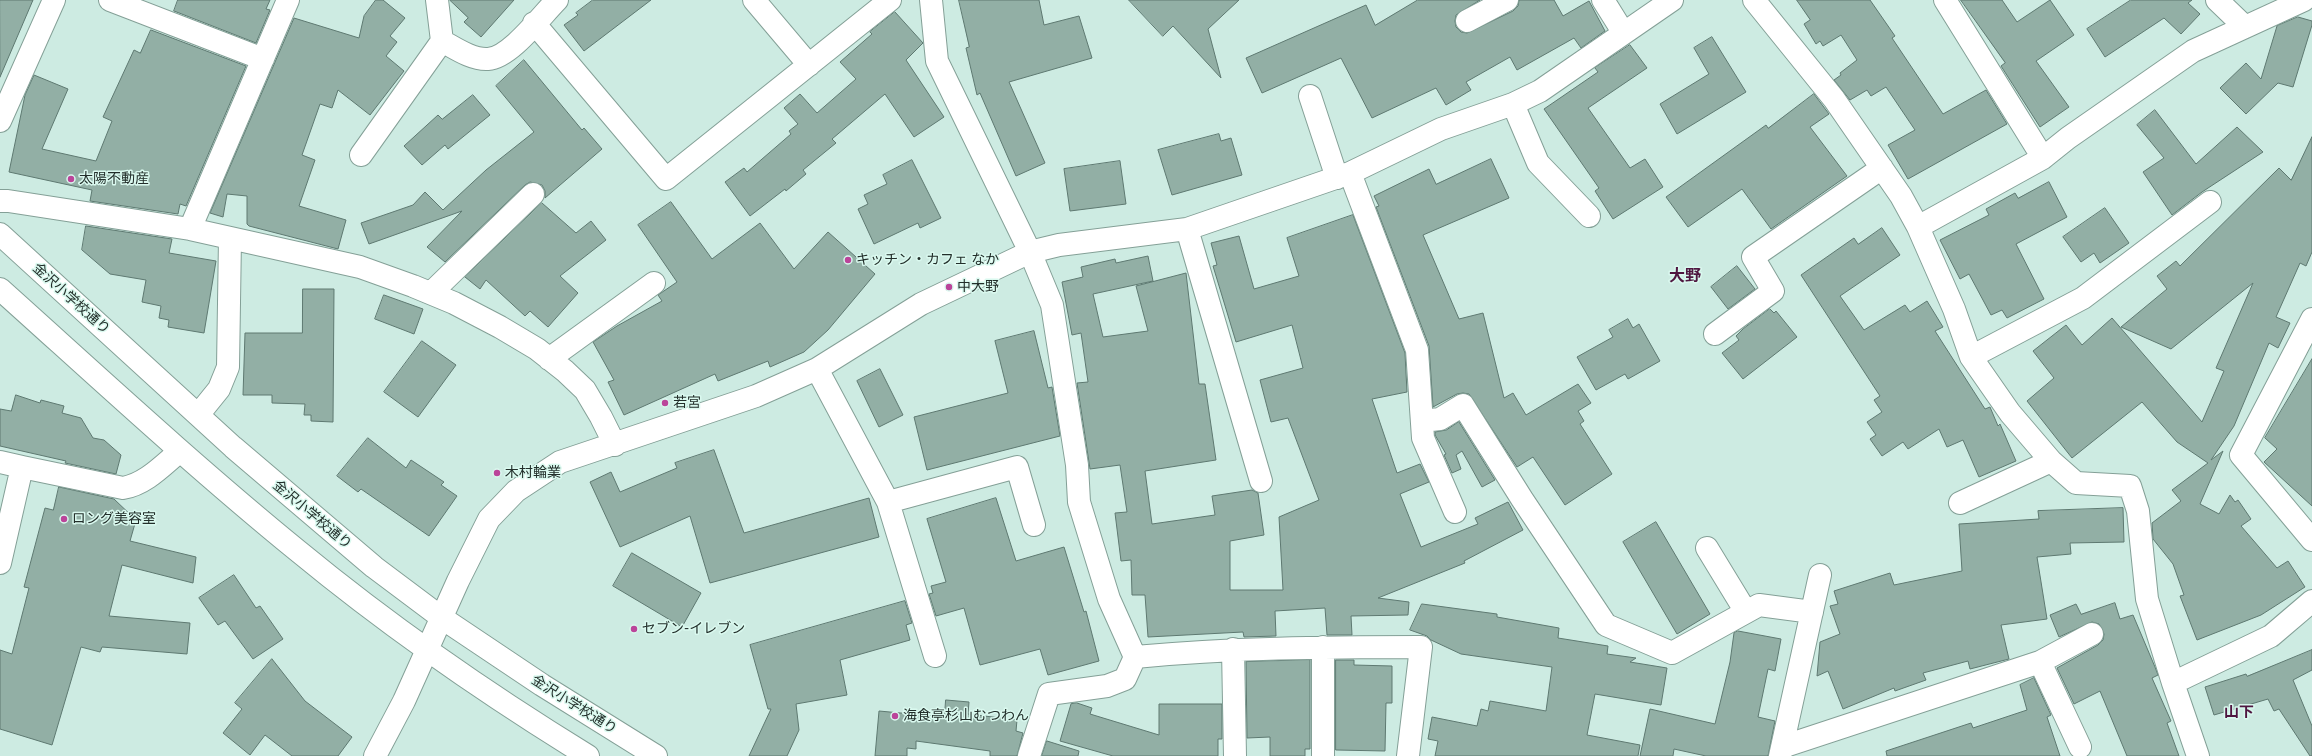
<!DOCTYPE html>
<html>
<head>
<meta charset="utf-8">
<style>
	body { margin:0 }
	canvas { display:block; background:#cdebe2 }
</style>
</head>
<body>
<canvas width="2312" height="756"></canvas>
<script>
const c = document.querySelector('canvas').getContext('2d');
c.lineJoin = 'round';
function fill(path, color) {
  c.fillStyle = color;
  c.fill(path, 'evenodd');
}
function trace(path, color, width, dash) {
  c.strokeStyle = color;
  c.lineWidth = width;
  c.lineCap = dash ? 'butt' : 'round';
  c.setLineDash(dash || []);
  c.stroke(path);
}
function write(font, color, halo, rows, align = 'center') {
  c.font = font + ' "Fira Sans Condensed","Noto Sans JP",sans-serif';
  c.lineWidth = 3;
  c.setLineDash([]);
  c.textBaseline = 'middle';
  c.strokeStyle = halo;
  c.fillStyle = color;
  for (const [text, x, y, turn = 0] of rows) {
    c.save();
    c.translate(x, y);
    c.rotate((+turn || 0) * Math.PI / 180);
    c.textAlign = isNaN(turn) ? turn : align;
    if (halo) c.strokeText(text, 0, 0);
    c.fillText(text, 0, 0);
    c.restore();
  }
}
const building = new Path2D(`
	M 0,0 L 33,0 L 0,77 Z
	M 178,0 L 270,0 L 266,9 L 270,10 L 256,43 L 174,11 Z
	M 376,0 L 383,0 L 405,18 L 390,36 L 397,42 L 386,56 L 404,71 L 370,115 L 338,90 L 332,108 L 320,104 L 302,155 L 315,160 L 299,206 L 346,220 L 338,249 L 249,226 L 247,224 L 247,196 L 227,194 L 223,217 L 210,213 L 294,18 L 359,38 L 364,16 Z
	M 450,0 L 514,0 L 481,37 L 464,22 L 468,18 Z
	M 593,0 L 651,0 L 584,51 L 564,25 L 578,15 L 576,13 Z
	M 959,0 L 1039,0 L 1044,25 L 1079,16 L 1092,58 L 1009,82 L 1045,163 L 1016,176 L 980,93 L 977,95 L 966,48 L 969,47 Z
	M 1129,0 L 1239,0 L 1208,29 L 1221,78 L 1173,26 L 1163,36 Z
	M 1418,0 L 1480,0 L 1456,15 L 1455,21 L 1456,27 L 1461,32 L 1467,33 L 1513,11 L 1518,6 L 1519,0 L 1554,0 L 1563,16 L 1589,1 L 1605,31 L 1581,48 L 1574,38 L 1517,70 L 1510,57 L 1466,82 L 1471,90 L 1446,105 L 1436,88 L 1372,118 L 1341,58 L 1262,93 L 1246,58 L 1366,5 L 1375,25 Z
	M 1797,0 L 1870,0 L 1895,36 L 1892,38 L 1943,114 L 1986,90 L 2007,124 L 1908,179 L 1888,145 L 1915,130 L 1886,87 L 1871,96 L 1867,90 L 1850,100 L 1834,80 L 1841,75 L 1840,73 L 1857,60 L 1841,35 L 1823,46 L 1820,41 L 1816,44 L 1804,24 L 1810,20 Z
	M 1961,0 L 2002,0 L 2017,22 L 2050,0 L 2074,35 L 2036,61 L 2069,107 L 2040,127 L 2001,66 L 2005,63 Z
	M 2131,0 L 2192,0 L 2188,3 L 2200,14 L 2181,34 L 2164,18 L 2105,57 L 2087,29 Z
	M 895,12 L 923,43 L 906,60 L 944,117 L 914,137 L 885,94 L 832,139 L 836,143 L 803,170 L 806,174 L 786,191 L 785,189 L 750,216 L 725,182 L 744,168 L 747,172 L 791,134 L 789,131 L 798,124 L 784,108 L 800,94 L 817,113 L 856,79 L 840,62 L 872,34 L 870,32 Z
	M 2298,17 L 2312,21 L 2312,25 L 2293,87 L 2278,83 L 2246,114 L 2220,88 L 2246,63 L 2261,79 L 2277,26 Z
	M 151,30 L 246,66 L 186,206 L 180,204 L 178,214 L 90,201 L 92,190 L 9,172 L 25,95 L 34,75 L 68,89 L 42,149 L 96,161 L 112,121 L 103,117 L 134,50 L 140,53 Z
	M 1712,37 L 1746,92 L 1677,134 L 1660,104 L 1709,74 L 1694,48 Z
	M 1630,45 L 1647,68 L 1588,108 L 1630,168 L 1645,159 L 1663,187 L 1613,219 L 1595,191 L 1599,188 L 1544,109 L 1598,72 L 1595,68 Z
	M 524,60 L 582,130 L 584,128 L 602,149 L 545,198 L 545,191 L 542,185 L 530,182 L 525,185 L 445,262 L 427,247 L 462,211 L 369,244 L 361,223 L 413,205 L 425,192 L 443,210 L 486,170 L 534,132 L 496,86 Z
	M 1814,94 L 1829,114 L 1810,127 L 1847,176 L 1771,229 L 1742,189 L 1688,227 L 1666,197 L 1766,125 L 1768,128 Z
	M 473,95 L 490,115 L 448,149 L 445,145 L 422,165 L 404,146 L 438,115 L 442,119 Z
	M 2155,110 L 2196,164 L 2237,127 L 2263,152 L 2202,192 L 2172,215 L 2143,172 L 2164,158 L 2137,125 Z
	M 1219,134 L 1221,141 L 1231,138 L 1242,175 L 1172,195 L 1158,150 Z
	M 2312,137 L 2312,252 L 2306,266 L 2300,263 L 2276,317 L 2290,323 L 2278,348 L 2269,343 L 2234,426 L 2211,460 L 2223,451 L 2200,504 L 2219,514 L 2230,495 L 2235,502 L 2238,500 L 2251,519 L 2241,526 L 2277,568 L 2288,561 L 2305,587 L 2261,615 L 2197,640 L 2180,596 L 2184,595 L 2173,564 L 2153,539 L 2152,523 L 2181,501 L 2172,490 L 2208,463 L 2177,442 L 2142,402 L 2072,458 L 2027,401 L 2054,378 L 2033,351 L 2066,325 L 2082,345 L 2112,318 L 2202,422 L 2224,371 L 2216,368 L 2253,283 L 2171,349 L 2121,327 L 2167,289 L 2157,276 L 2176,261 L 2180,266 L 2279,168 L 2291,180 Z
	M 1491,159 L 1509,198 L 1423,235 L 1459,319 L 1483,313 L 1504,398 L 1513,393 L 1526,415 L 1578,384 L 1591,403 L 1578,411 L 1584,421 L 1580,424 L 1612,474 L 1565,505 L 1533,457 L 1517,467 L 1469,394 L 1463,393 L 1457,394 L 1433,407 L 1429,346 L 1376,207 L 1379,206 L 1374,196 L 1429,169 L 1436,184 Z
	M 912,160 L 941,218 L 920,228 L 918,223 L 874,244 L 858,209 L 868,204 L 864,195 L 887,184 L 883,175 Z
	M 1120,161 L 1126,204 L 1070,211 L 1064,169 Z
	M 2049,182 L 2067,217 L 2016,244 L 2044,299 L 2007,318 L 2002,310 L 1991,315 L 1969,274 L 1960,279 L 1940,240 L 1989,215 L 1986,209 L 2015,193 L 2018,198 Z
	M 671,202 L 712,259 L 760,223 L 794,269 L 828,232 L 875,274 L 828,330 L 804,352 L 770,367 L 768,361 L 718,381 L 715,374 L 624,415 L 608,382 L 614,380 L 593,342 L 617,326 L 662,301 L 658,295 L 677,282 L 638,225 Z
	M 542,203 L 576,233 L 591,221 L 606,240 L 560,276 L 578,293 L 548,327 L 530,311 L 525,316 L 486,280 L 480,289 L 465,277 Z
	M 2105,208 L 2129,243 L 2100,263 L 2094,253 L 2081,262 L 2063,237 Z
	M 1353,215 L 1405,353 L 1407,392 L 1372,399 L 1397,473 L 1420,464 L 1429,482 L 1400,494 L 1421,547 L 1478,524 L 1475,518 L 1508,502 L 1523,530 L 1464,561 L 1465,563 L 1378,598 L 1409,602 L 1408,615 L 1351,616 L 1352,635 L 1327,635 L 1325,608 L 1275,611 L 1276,636 L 1244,637 L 1243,632 L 1148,637 L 1145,595 L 1132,595 L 1131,560 L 1121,561 L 1115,513 L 1127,512 L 1120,465 L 1090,469 L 1077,383 L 1088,382 L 1081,333 L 1072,335 L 1062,282 L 1083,277 L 1081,267 L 1115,259 L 1116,263 L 1148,256 L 1153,281 L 1093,294 L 1103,337 L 1148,331 L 1136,286 L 1186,273 L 1199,384 L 1205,384 L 1216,460 L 1145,471 L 1152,524 L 1215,515 L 1212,496 L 1252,490 L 1258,493 L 1264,535 L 1230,541 L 1230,590 L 1283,590 L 1279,517 L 1319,500 L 1288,418 L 1271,422 L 1260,380 L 1303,368 L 1292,325 L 1236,342 L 1213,266 L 1217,265 L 1211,243 L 1239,236 L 1254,289 L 1299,276 L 1287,238 Z
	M 86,226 L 172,239 L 169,253 L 216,261 L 204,333 L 168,327 L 169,320 L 159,318 L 161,306 L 142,302 L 146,280 L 110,274 L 82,250 Z
	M 1882,228 L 1900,255 L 1840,296 L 1864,330 L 1905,305 L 1910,312 L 1927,301 L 1943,327 L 1935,331 L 1985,409 L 1990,407 L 1998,426 L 2000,424 L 2016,461 L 1979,477 L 1963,440 L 1947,447 L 1939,429 L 1908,449 L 1903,442 L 1882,456 L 1870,439 L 1876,435 L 1867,422 L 1882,412 L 1874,400 L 1880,396 L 1801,275 L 1854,238 L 1858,244 Z
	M 1737,266 L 1755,289 L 1728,309 L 1711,287 Z
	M 303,289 L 334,289 L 333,422 L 311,421 L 311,415 L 304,415 L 305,404 L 272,403 L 272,395 L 243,395 L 245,333 L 302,333 Z
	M 384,295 L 423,309 L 414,334 L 375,319 Z
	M 1770,309 L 1774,313 L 1776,311 L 1797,337 L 1743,379 L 1722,353 L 1739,340 L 1736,336 L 1743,329 Z
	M 1628,319 L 1633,328 L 1639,324 L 1660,361 L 1628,379 L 1625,374 L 1596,390 L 1577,357 L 1613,337 L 1609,330 Z
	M 1034,331 L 1048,388 L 1052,387 L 1060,436 L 927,470 L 914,417 L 1008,393 L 995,341 Z
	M 422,341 L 456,365 L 418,417 L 384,392 Z
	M 2312,359 L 2312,506 L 2264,462 L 2277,449 L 2265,438 Z
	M 880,369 L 903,415 L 879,427 L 857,381 Z
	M 16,395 L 40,403 L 41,400 L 64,406 L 62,413 L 81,418 L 93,438 L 104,440 L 121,455 L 116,474 L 65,463 L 66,461 L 0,446 L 0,409 L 11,411 Z
	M 1459,422 L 1495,480 L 1482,487 L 1462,451 L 1456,455 L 1461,469 L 1452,473 L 1444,455 L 1446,454 L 1435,435 L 1435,432 L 1446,430 Z
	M 368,438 L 406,468 L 411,460 L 444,482 L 441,485 L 457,496 L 429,536 L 361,489 L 358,492 L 337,476 Z
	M 714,450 L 744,533 L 869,498 L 879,537 L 710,583 L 690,516 L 620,547 L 590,482 L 611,472 L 620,492 L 677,468 L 675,463 Z
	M 59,487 L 114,499 L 136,520 L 130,541 L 196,557 L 193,583 L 122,565 L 109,616 L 190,623 L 187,654 L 102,647 L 100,652 L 81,647 L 52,745 L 0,729 L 0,650 L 12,654 L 29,588 L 24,587 L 45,508 L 53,510 Z
	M 996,498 L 1016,561 L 1064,547 L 1084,612 L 1086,611 L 1099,661 L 1048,675 L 1040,649 L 980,665 L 964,608 L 936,616 L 929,594 L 933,593 L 931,586 L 946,582 L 927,519 Z
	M 2123,508 L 2124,542 L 2070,543 L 2071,554 L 2037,557 L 2047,619 L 2001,625 L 2009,659 L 1970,669 L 1968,661 L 1923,673 L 1926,680 L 1895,691 L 1894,688 L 1843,709 L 1828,671 L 1817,676 L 1820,642 L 1840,634 L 1830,606 L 1838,604 L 1834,591 L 1890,573 L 1894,585 L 1962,571 L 1959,524 L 2039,519 L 2038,511 Z
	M 1656,522 L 1710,614 L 1677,634 L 1623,542 Z
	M 632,553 L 701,593 L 682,627 L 613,586 Z
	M 234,575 L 256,608 L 260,606 L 283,639 L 253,659 L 225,621 L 218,625 L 199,598 Z
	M 905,601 L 912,623 L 906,625 L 910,640 L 840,660 L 847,695 L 796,704 L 799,730 L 787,756 L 749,756 L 771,709 L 768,709 L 750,645 Z
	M 2115,603 L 2120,619 L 2133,615 L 2155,667 L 2158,675 L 2152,678 L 2171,721 L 2167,723 L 2179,756 L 2127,756 L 2100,691 L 2074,704 L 2057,668 L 2098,645 L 2103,640 L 2104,634 L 2099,624 L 2092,622 L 2059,637 L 2050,615 L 2076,604 L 2081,614 Z
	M 1422,604 L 1497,614 L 1497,617 L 1559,628 L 1558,638 L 1608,646 L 1607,654 L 1636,658 L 1630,662 L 1667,668 L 1661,705 L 1595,694 L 1587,735 L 1640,745 L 1638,756 L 1435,756 L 1438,741 L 1428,739 L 1432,717 L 1477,726 L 1481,709 L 1488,711 L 1490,701 L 1546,711 L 1552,667 L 1461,654 L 1431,640 L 1427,636 L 1410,630 Z
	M 1738,631 L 1781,639 L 1775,671 L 1768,669 L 1758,717 L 1775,721 L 1768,756 L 1706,756 L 1674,749 L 1673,756 L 1640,756 L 1650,709 L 1715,724 L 1730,662 L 1734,633 Z
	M 2312,650 L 2312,670 L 2293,680 L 2312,726 L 2312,756 L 2310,756 L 2279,709 L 2274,711 L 2268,699 L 2214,715 L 2205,687 L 2246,674 L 2247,676 Z
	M 272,659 L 305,701 L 352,737 L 338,756 L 292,756 L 265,735 L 250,755 L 223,733 L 242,709 L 235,703 Z
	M 1310,660 L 1310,749 L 1305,749 L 1305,756 L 1270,756 L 1270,737 L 1247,738 L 1246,662 Z
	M 1336,660 L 1354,660 L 1354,665 L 1392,666 L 1392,703 L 1386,703 L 1385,751 L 1336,750 Z
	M 2034,678 L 2051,715 L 2047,717 L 2060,756 L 1887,756 L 1886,751 L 1971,723 L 1973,728 L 2027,710 L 2020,685 Z
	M 946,700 L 969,702 L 968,714 L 1017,720 L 1016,731 L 1023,733 L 1017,756 L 990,756 L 990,751 L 916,741 L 916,749 L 907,748 L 907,756 L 875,756 L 879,711 L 944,717 Z
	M 1077,703 L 1092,708 L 1090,714 L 1159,735 L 1159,704 L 1222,704 L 1222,739 L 1218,739 L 1218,756 L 1113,756 L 1060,741 L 1071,704 Z
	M 1047,741 L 1079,751 L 1078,756 L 1042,756 Z`);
fill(building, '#92afa5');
trace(building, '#5e7971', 1);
const minor = new Path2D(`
	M 110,0 L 263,59
	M 754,0 L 809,65
	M 931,0 L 937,61 L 1030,252 L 1052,305 L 1077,465 L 1079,502 L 1109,599 L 1135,657 L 1125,679 L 1107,686 L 1049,694 L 1029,756
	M 1603,0 L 1623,32
	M 1754,0 L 1834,99 L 1901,196 L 1918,227 L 1954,309 L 1971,357 L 2010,413 L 2051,461 L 2076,483 L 2130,486 L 2138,511 L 2147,599 L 2173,683 L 2198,756
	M 1945,0 L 2043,158
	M 2217,0 L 2245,27
	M 1467,21 L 1507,0
	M 534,23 L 666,179 L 890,0
	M 442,41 C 455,48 472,60 488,59 C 510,58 541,16 557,0
	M 1310,96 L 1337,178
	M 1513,104 L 1538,163 L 1589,216
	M 0,121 L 54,0
	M 361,155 L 442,41 L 437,0
	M 1350,173 L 1417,350 L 1423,438 L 1455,512
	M 0,201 L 8,201 L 190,229 L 360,267 L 413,286 L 454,303 L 500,327 L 537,349 L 565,371 L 585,390 L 601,417 L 615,445
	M 1918,227 L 2043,158 L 2068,138 L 2193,51 L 2304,0
	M 190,229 L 288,0
	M 1187,229 L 1261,481
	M 0,234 L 233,447 L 374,567 L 442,618 L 542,685 L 656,756
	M 0,289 C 98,377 195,467 298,551 C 389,626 487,694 588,756
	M 431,293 L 533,194
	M 2312,319 L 2241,455 L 2312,540
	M 1715,334 L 1773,291 L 1753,257 L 1882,168
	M 1971,357 L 2083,298 L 2210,202
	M 549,359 L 654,283
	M 817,369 L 888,502 L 935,656
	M 198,415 L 219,389 L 228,367 L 230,238
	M 1422,421 L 1440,419 L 1463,405 L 1522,499 L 1606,625 L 1672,653 L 1759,605 L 1812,612
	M 0,462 L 22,467 L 0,563
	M 22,467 L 123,488 C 146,484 163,465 180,451
	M 888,502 L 1017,467 L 1034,525
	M 1960,503 L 2051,461
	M 1707,548 L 1746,612
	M 1323,647 L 1323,756
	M 1233,649 L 1235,756
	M 1135,657 C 1230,648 1325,647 1421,647 L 1408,756
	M 2040,662 L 2080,747
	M 2173,683 L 2271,636 L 2312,601
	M 1782,747 L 2040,662 L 2092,634
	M 375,756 L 404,701 L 458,581 L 489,519 L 516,491 L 560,462 L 756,396 L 817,369 L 921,304 L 1030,252 L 1059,245 L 1187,229 L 1350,173 L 1441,129 L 1513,104 L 1540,91 L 1672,0
	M 1780,756 L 1820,575`);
trace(minor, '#84a097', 24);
trace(minor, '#fff', 22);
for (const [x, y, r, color] of [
	[71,179,4,"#bb449a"],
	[848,260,4,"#bb449a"],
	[949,287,4,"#bb449a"],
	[665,403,4,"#bb449a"],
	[497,473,4,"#bb449a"],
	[64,519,4,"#bb449a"],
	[634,629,4,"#bb449a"],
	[895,716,4,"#bb449a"]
]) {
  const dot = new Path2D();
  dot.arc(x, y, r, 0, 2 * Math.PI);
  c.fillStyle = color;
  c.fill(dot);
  trace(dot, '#daf9ef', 1.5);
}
write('14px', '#222e2a', '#daf9ef', [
	["太陽不動産",79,179],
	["キッチン・カフェ なか",856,260],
	["中大野",957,287],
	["若宮",673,403],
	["木村輪業",505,473],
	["ロング美容室",72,519],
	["セブン-イレブン",642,629],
	["海食亭杉山むつわん",903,716]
], 'left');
write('14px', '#222e2a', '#daf9ef', [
	["金沢小学校通り",71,299,42],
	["金沢小学校通り",312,515,40],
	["金沢小学校通り",574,705,32]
]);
write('bold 15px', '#4f1640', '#daf9ef', [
	["山下",2239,713]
]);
write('bold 16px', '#4f1640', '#daf9ef', [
	["大野",1685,277]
]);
</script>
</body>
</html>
